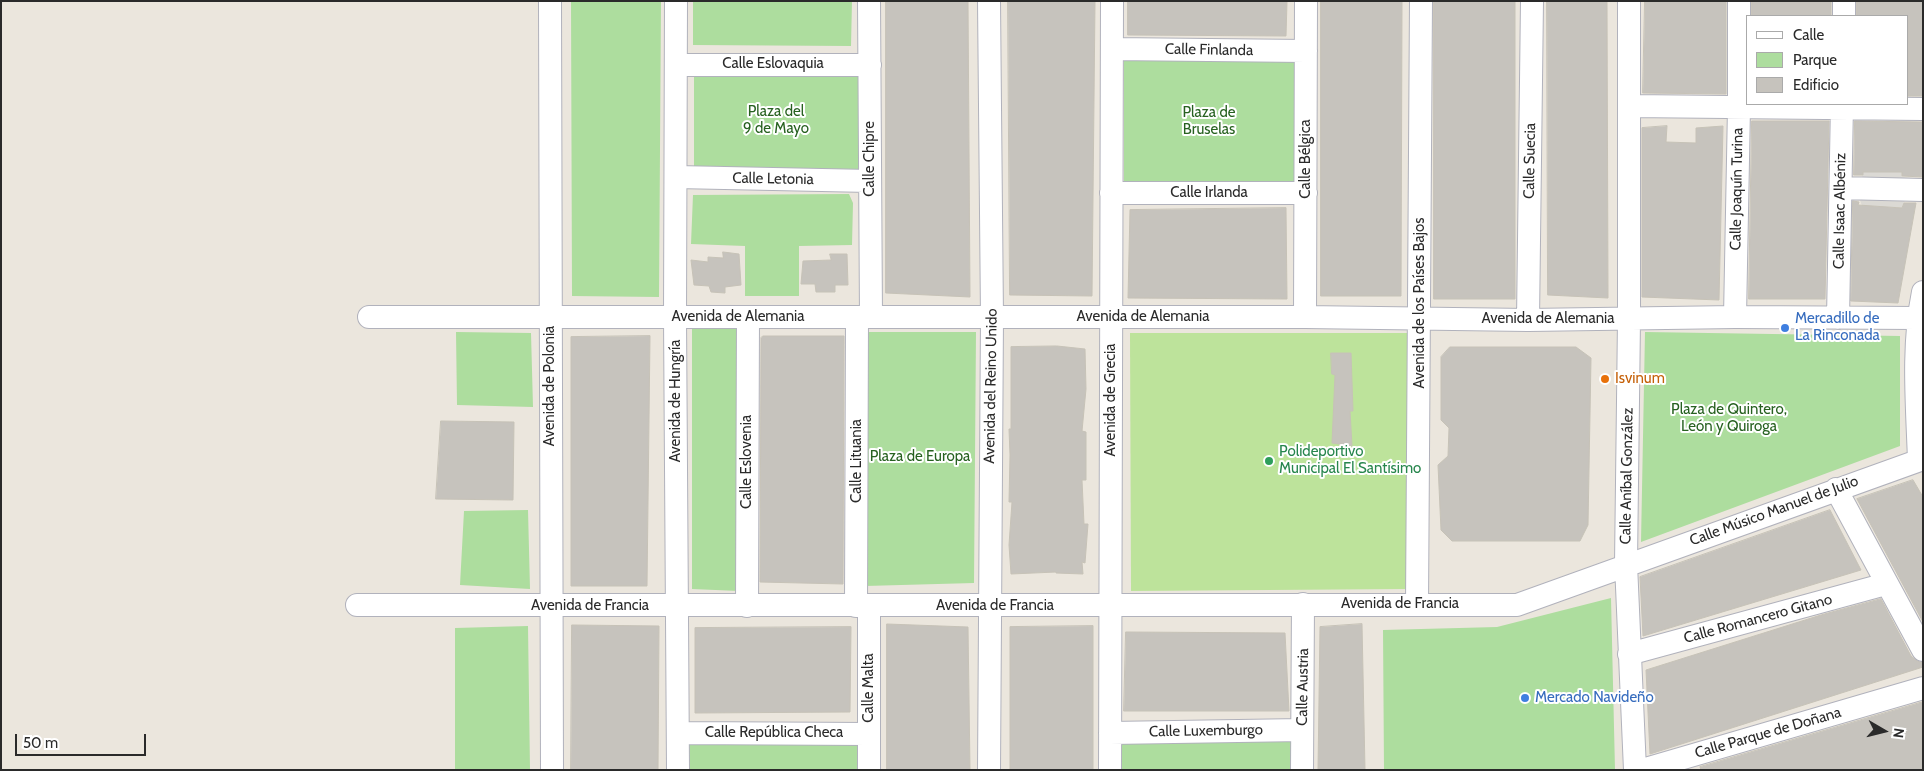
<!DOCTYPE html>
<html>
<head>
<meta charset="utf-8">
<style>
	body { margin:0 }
	#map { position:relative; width:1924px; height:771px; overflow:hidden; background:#ebe6dd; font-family:Cabin,sans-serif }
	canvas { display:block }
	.frame { position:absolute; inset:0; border:2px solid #2a2a2a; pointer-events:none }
	.legend { position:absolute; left:1746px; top:15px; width:162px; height:90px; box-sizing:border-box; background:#fff; border:1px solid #aaa; margin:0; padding:6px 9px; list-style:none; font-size:15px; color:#2a2a2a }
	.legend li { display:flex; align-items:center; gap:10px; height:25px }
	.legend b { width:25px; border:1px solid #aaa }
	.north { position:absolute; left:1859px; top:706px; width:50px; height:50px; -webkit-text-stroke:4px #fff; paint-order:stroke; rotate:98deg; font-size:14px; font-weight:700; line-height:20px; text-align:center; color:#2a2a2a }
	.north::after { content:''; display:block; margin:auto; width:18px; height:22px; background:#2a2a2a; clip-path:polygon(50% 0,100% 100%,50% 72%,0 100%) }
	.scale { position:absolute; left:15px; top:734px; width:131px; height:22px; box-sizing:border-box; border:2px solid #2a2a2a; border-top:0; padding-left:6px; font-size:15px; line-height:18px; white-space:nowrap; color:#2a2a2a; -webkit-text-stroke:4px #fff; paint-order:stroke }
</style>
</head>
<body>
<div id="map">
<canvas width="1924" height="771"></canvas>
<div class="frame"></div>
<ul class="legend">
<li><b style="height:6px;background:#fff"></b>Calle</li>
<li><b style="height:14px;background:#addd9e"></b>Parque</li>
<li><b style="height:14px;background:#c6c3bd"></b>Edificio</li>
</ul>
<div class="north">N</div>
<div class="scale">50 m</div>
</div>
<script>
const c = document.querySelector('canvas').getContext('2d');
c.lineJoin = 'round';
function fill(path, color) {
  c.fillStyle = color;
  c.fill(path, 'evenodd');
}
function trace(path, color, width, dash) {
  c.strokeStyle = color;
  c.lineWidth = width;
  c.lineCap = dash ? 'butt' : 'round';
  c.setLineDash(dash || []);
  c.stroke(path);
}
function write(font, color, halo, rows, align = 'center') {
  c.font = font + ' Cabin,sans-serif';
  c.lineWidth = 4;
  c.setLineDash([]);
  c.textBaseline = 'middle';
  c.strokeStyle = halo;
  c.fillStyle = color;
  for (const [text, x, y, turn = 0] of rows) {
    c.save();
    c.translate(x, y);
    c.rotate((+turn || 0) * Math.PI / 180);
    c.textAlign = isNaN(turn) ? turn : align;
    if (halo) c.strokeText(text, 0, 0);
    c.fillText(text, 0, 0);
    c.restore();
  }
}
fill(new Path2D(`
	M 571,1 L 661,1 L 659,297 L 572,296 Z
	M 693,1 L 852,1 L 851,46 L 693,45 Z
	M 1124,60 L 1295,61 L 1294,182 L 1124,182 Z
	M 860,72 L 858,169 L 694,168 L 694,73 Z
	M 849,194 L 853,203 L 852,245 L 799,246 L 799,296 L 745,296 L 745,246 L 691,244 L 693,195 Z
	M 692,329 L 742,329 L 739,591 L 692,589 Z
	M 456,332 L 531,333 L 533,407 L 457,405 Z
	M 864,332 L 976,332 L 974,583 L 865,586 Z
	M 1645,332 L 1900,336 L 1900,446 L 1641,542 Z
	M 528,510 L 530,589 L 460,585 L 464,511 Z
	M 1611,598 L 1615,770 L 1384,770 L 1383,630 L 1497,627 Z
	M 528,626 L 530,770 L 455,770 L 455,628 Z
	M 1292,739 L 1292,770 L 1121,770 L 1122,743 Z
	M 689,741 L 859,745 L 859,770 L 690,770 Z`), '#addd9e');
fill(new Path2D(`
	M 1130,333 L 1409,333 L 1407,589 L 1131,591 Z`), '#bde39b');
fill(new Path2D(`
	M 1863,172 L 1902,172 L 1902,177 L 1923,179 L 1905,200 L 1902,208 L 1862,206 L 1860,200 L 1848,200 L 1847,176 L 1862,179 Z`), '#dbd9d4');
const building = new Path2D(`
	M 886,1 L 968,1 L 970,297 L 886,293 Z
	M 1008,1 L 1095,1 L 1092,296 L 1010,295 Z
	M 1128,1 L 1287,1 L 1286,36 L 1128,35 Z
	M 1321,1 L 1402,1 L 1401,296 L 1321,296 Z
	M 1434,1 L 1515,1 L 1515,299 L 1434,299 Z
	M 1547,1 L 1607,1 L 1608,298 L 1548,295 Z
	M 1645,1 L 1726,1 L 1726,94 L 1643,93 Z
	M 1752,1 L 1831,1 L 1831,16 L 1752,16 Z
	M 1857,1 L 1923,1 L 1923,96 L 1908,96 L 1908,16 L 1857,16 Z
	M 1752,121 L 1829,121 L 1825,299 L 1749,299 Z
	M 1855,121 L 1923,122 L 1923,177 L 1902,176 L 1902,172 L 1863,172 L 1863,175 L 1854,175 Z
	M 1667,126 L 1666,142 L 1696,143 L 1696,128 L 1723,126 L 1719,300 L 1642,297 L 1642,128 Z
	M 1853,201 L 1859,202 L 1858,205 L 1902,208 L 1904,203 L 1916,203 L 1898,303 L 1851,301 Z
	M 1286,208 L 1287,299 L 1128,298 L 1130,210 Z
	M 723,252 L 739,254 L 741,285 L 725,287 L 725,293 L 711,292 L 709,286 L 694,285 L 691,260 L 708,262 L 708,257 L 723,258 Z
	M 830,254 L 847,254 L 848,285 L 835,285 L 835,292 L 816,292 L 815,284 L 801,284 L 803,261 L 831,260 Z
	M 650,336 L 647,586 L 571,586 L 571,337 Z
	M 763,336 L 844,336 L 843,584 L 760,582 L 761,338 Z
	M 1057,346 L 1085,349 L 1086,389 L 1082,431 L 1086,432 L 1086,480 L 1082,480 L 1084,524 L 1088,524 L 1085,563 L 1082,562 L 1083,574 L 1056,573 L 1056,572 L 1011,574 L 1009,545 L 1012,502 L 1009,502 L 1010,455 L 1009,429 L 1011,429 L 1011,347 Z
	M 1450,347 L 1576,347 L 1591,358 L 1588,525 L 1580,541 L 1452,541 L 1441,530 L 1438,465 L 1448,456 L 1449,428 L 1441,420 L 1441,357 Z
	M 1331,353 L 1351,353 L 1353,411 L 1350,411 L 1352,446 L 1332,443 L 1335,375 L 1332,374 Z
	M 441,421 L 514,422 L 513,500 L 436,499 Z
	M 1913,480 L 1923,497 L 1923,622 L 1857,499 Z
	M 1830,510 L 1861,570 L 1643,636 L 1640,577 Z
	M 1881,599 L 1911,656 L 1917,661 L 1923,663 L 1923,667 L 1650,754 L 1646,670 L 1821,615 Z
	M 887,624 L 968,627 L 970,770 L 887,770 Z
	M 1362,624 L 1365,770 L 1318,770 L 1320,627 Z
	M 572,625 L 659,626 L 658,770 L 571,770 Z
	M 1093,626 L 1093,770 L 1010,770 L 1010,627 Z
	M 851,627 L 850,712 L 695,713 L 695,628 Z
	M 1126,632 L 1285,633 L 1289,711 L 1124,711 Z
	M 1923,702 L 1923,770 L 1701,770 L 1700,767 Z`);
fill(building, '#c6c3bd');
trace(building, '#c6c2b7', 1);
const minor = new Path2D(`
	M 550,1 L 552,770
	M 676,1 L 675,317 L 678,770
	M 869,1 L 871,317
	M 1629,1 L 1629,319 L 1626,564 L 1635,770
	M 1844,16 L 1844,1
	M 1112,49 L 1306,51
	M 676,65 L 870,65
	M 1630,106 L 1923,109
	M 676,177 L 870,181
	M 1841,188 L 1923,190
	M 1111,193 L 1306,193
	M 369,317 L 1305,317 L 1528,320 L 1735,317 L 1918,318 L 1923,317
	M 1305,317 L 1306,1
	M 1735,317 L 1739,107 L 1739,1
	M 1838,318 L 1842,104
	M 1528,320 L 1532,1
	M 1919,460 C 1917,404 1912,347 1923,292
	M 1836,489 L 1923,650
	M 357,605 L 1517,605 L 1923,459
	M 1417,605 L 1421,1
	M 747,606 L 748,317
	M 856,606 L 857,317
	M 869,606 L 869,770
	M 1629,654 L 1886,584
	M 678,733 L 869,734
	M 1110,733 L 1302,730
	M 989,770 L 992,318 L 989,1
	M 1110,770 L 1112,1
	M 1302,770 L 1303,604
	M 1642,770 L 1923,688`);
trace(minor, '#b1b2bc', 24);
trace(minor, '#fff', 22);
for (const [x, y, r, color] of [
	[1785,328,5,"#3f7fe0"],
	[1605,379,5,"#e8710a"],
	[1269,461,5,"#2e9e5b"],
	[1525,698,5,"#3f7fe0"]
]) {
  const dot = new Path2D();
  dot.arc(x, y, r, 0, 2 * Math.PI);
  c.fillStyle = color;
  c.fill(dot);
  trace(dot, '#fff', 2);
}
write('15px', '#2a2a2a', '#fff', [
	["Calle Finlanda",1209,50,1],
	["Calle Eslovaquia",773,64],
	["Calle Chipre",870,159,-90],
	["Calle Bélgica",1306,159,-90],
	["Calle Suecia",1530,161,-89],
	["Calle Letonia",773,179,1],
	["Calle Joaquín Turina",1737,189,-89],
	["Calle Irlanda",1209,193],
	["Calle Isaac Albéniz",1840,211,-89],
	["Avenida de los Países Bajos",1420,303,-90],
	["Avenida de Alemania",738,317],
	["Avenida de Alemania",1143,317],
	["Avenida de Alemania",1548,319],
	["Avenida de Polonia",550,386,-90],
	["Avenida del Reino Unido",991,386,-89],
	["Avenida de Grecia",1111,400,-90],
	["Avenida de Hungría",676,401,-90],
	["Calle Lituania",857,461,-90],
	["Calle Eslovenia",747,462,-90],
	["Calle Aníbal González",1627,476,-89],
	["Calle Músico Manuel de Julio",1774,511,-20],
	["Avenida de Francia",1400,604],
	["Avenida de Francia",590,606],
	["Avenida de Francia",995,606],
	["Calle Romancero Gitano",1758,619,-15],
	["Calle Austria",1303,687,-89],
	["Calle Malta",869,688,-90],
	["Calle Luxemburgo",1206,731,-1],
	["Calle República Checa",774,733],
	["Calle Parque de Doñana",1768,733,-16]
]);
write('15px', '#276120', '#fff', [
	["Plaza del",776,112],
	["9 de Mayo",776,129],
	["Plaza de",1209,113],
	["Bruselas",1209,130],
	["Plaza de Quintero,",1729,410],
	["León y Quiroga",1729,427],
	["Plaza de Europa",920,457]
]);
write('15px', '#366cbe', '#fff', [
	["Mercadillo de",1795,319],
	["La Rinconada",1795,336],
	["Mercado Navideño",1535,698]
], 'left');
write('15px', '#c56008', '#fff', [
	["Isvinum",1615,379]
], 'left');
write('15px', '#27864d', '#fff', [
	["Polideportivo",1279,452],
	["Municipal El Santísimo",1279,469]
], 'left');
</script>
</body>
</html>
